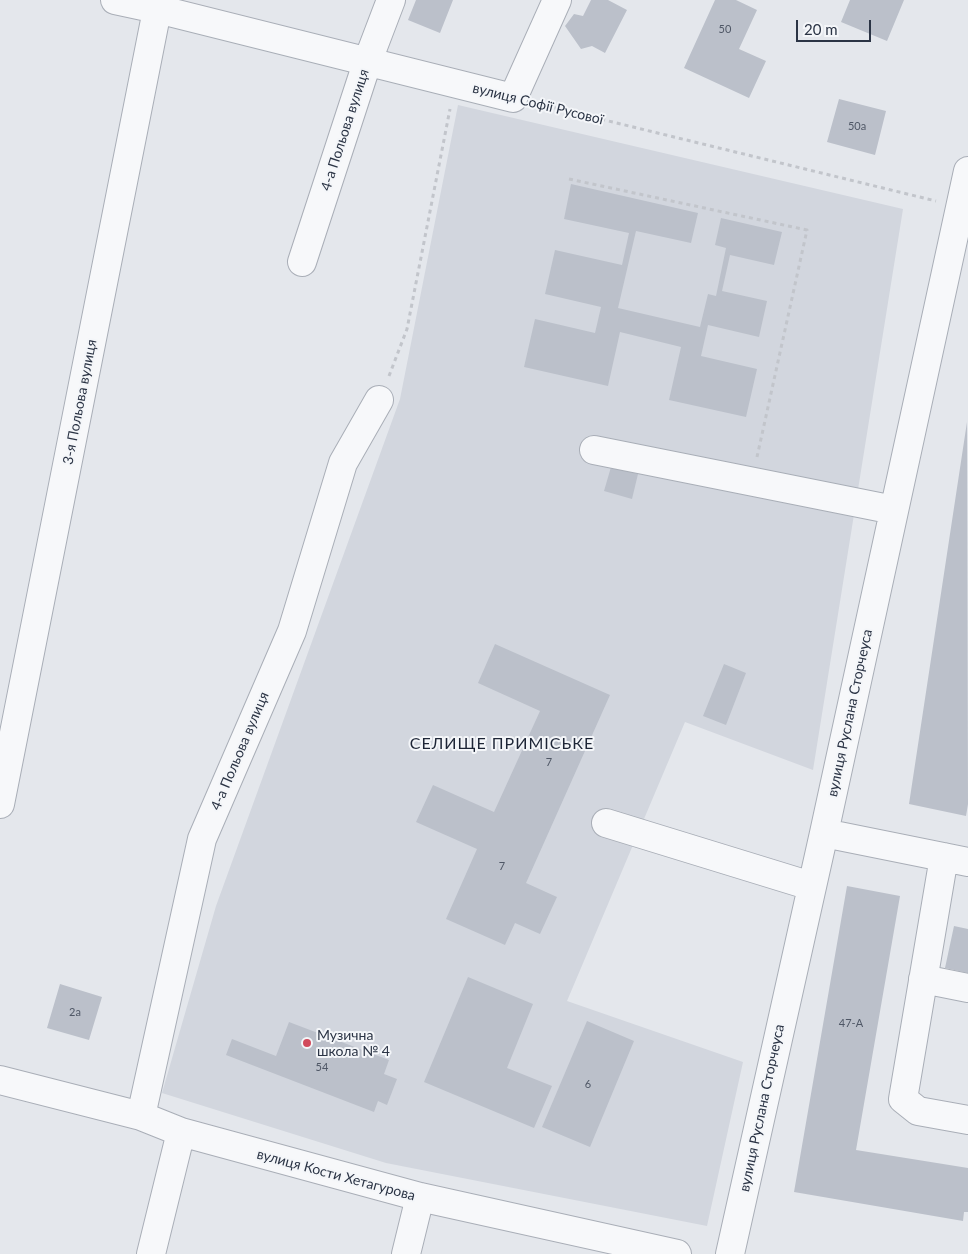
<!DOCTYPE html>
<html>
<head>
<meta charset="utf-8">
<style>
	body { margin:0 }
	#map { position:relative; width:968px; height:1254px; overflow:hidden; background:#e4e7ec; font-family:Lato,sans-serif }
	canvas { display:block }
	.scale { position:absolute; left:796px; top:20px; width:75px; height:22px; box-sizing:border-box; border:2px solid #2b3445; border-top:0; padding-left:6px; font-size:15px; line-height:18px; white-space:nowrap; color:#2b3445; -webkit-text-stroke:4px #f4f6f9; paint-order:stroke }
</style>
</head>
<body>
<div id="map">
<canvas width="968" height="1254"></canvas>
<div class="scale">20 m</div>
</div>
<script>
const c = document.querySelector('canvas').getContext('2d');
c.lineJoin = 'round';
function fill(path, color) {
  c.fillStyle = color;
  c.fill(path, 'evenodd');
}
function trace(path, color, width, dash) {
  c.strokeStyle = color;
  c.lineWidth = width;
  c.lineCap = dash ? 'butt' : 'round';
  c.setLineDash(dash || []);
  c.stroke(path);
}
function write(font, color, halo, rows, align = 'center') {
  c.font = font + ' Lato,sans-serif';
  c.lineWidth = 4;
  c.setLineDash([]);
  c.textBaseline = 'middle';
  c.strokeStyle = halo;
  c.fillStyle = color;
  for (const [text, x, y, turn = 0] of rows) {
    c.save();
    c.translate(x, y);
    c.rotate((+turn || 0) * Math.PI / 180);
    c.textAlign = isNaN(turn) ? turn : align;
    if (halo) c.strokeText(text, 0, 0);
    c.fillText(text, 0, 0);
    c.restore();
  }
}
fill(new Path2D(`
	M 458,105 L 903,209 L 813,770 L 685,722 L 567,1001 L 743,1062 L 707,1226 L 386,1163 L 162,1093 L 216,906 L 400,399 Z`), '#d2d6de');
fill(new Path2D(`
	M 416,0 L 453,0 L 440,33 L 408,20 Z
	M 591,0 L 608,0 L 627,10 L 605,53 L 592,46 L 581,49 L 565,26 L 574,14 L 583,16 Z
	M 715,0 L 736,0 L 757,10 L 739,49 L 766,61 L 749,98 L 684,68 Z
	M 850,0 L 904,0 L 887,41 L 841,22 Z
	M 839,99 L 886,111 L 875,155 L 827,142 Z
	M 571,184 L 698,213 L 691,243 L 636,231 L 618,308 L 700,327 L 708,294 L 716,296 L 726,248 L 715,245 L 721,218 L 782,232 L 774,265 L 730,255 L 722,291 L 767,301 L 759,337 L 708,325 L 701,356 L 757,369 L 746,417 L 669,400 L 681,347 L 620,332 L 608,386 L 524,367 L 535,319 L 595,333 L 601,307 L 545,294 L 555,250 L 622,265 L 629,233 L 564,219 Z
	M 967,422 L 968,804 L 966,816 L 909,804 Z
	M 611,467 L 638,474 L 632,499 L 604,491 Z
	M 495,644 L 610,695 L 526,883 L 557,897 L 540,934 L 515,923 L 505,945 L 446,919 L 477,849 L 416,822 L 433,785 L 494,812 L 540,711 L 478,683 Z
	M 724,664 L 746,673 L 726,725 L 703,716 Z
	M 847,886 L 900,896 L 856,1150 L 968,1168 L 968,1212 L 964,1212 L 963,1221 L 794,1192 Z
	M 954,926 L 968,929 L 968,973 L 945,968 Z
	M 468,977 L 533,1004 L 507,1068 L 552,1086 L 534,1128 L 424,1082 Z
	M 60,984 L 102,997 L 89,1040 L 47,1028 Z
	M 587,1021 L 634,1041 L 590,1147 L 542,1127 Z
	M 289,1022 L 389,1060 L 384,1074 L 397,1079 L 387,1105 L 378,1101 L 374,1112 L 226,1055 L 232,1039 L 276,1056 Z`), '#bbc0ca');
const minor = new Path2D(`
	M 115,0 L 157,9 L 513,98 L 557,0
	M 302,262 L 367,63 L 391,0
	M 594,450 L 894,510
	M 0,804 L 159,0
	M 606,823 L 811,886
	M 824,833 L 968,862
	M 944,857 L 903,1099 L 918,1111 L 968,1120
	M 923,979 L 968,988
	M 0,1080 L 141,1116 L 181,1132 L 420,1197 L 677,1254
	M 141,1116 L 202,839 L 292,631 L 343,463 L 379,400
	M 151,1254 L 181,1132
	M 406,1254 L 420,1197
	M 730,1254 L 824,833 L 968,171`);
trace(minor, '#a9aeb7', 30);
trace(new Path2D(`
	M 539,104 L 936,201
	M 569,179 L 807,230 L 757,457
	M 389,376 L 407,329 L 450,109`), '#c2c5cb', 3, [4, 4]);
trace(minor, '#f7f8fa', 28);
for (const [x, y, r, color] of [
	[307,1043,5,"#d1495b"]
]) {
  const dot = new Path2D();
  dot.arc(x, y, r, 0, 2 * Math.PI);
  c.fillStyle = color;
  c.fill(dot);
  trace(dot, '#f4f6f9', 2);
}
write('11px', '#4f5766', null, [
	["50",725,29],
	["50а",857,126],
	["7",549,762],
	["7",502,866],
	["2а",75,1012],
	["47-А",851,1023],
	["54",322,1067],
	["6",588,1084]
]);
write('14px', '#2b3445', '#f4f6f9', [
	["вулиця Софії Русової",538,104,14],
	["4-а Польова вулиця",345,130,-72],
	["3-я Польова вулиця",80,402,-79],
	["вулиця Руслана Сторчеуса",850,713,-78],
	["4-а Польова вулиця",240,751,-67],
	["вулиця Руслана Сторчеуса",762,1108,-78],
	["вулиця Кости Хетагурова",336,1175,15]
]);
write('14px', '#2b3445', '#f4f6f9', [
	["Музична",317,1035],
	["школа № 4",317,1051]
], 'left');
c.letterSpacing = '1px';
write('16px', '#1d2536', '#f4f6f9', [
	["СЕЛИЩЕ ПРИМІСЬКЕ",502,744]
]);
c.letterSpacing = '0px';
</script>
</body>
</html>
